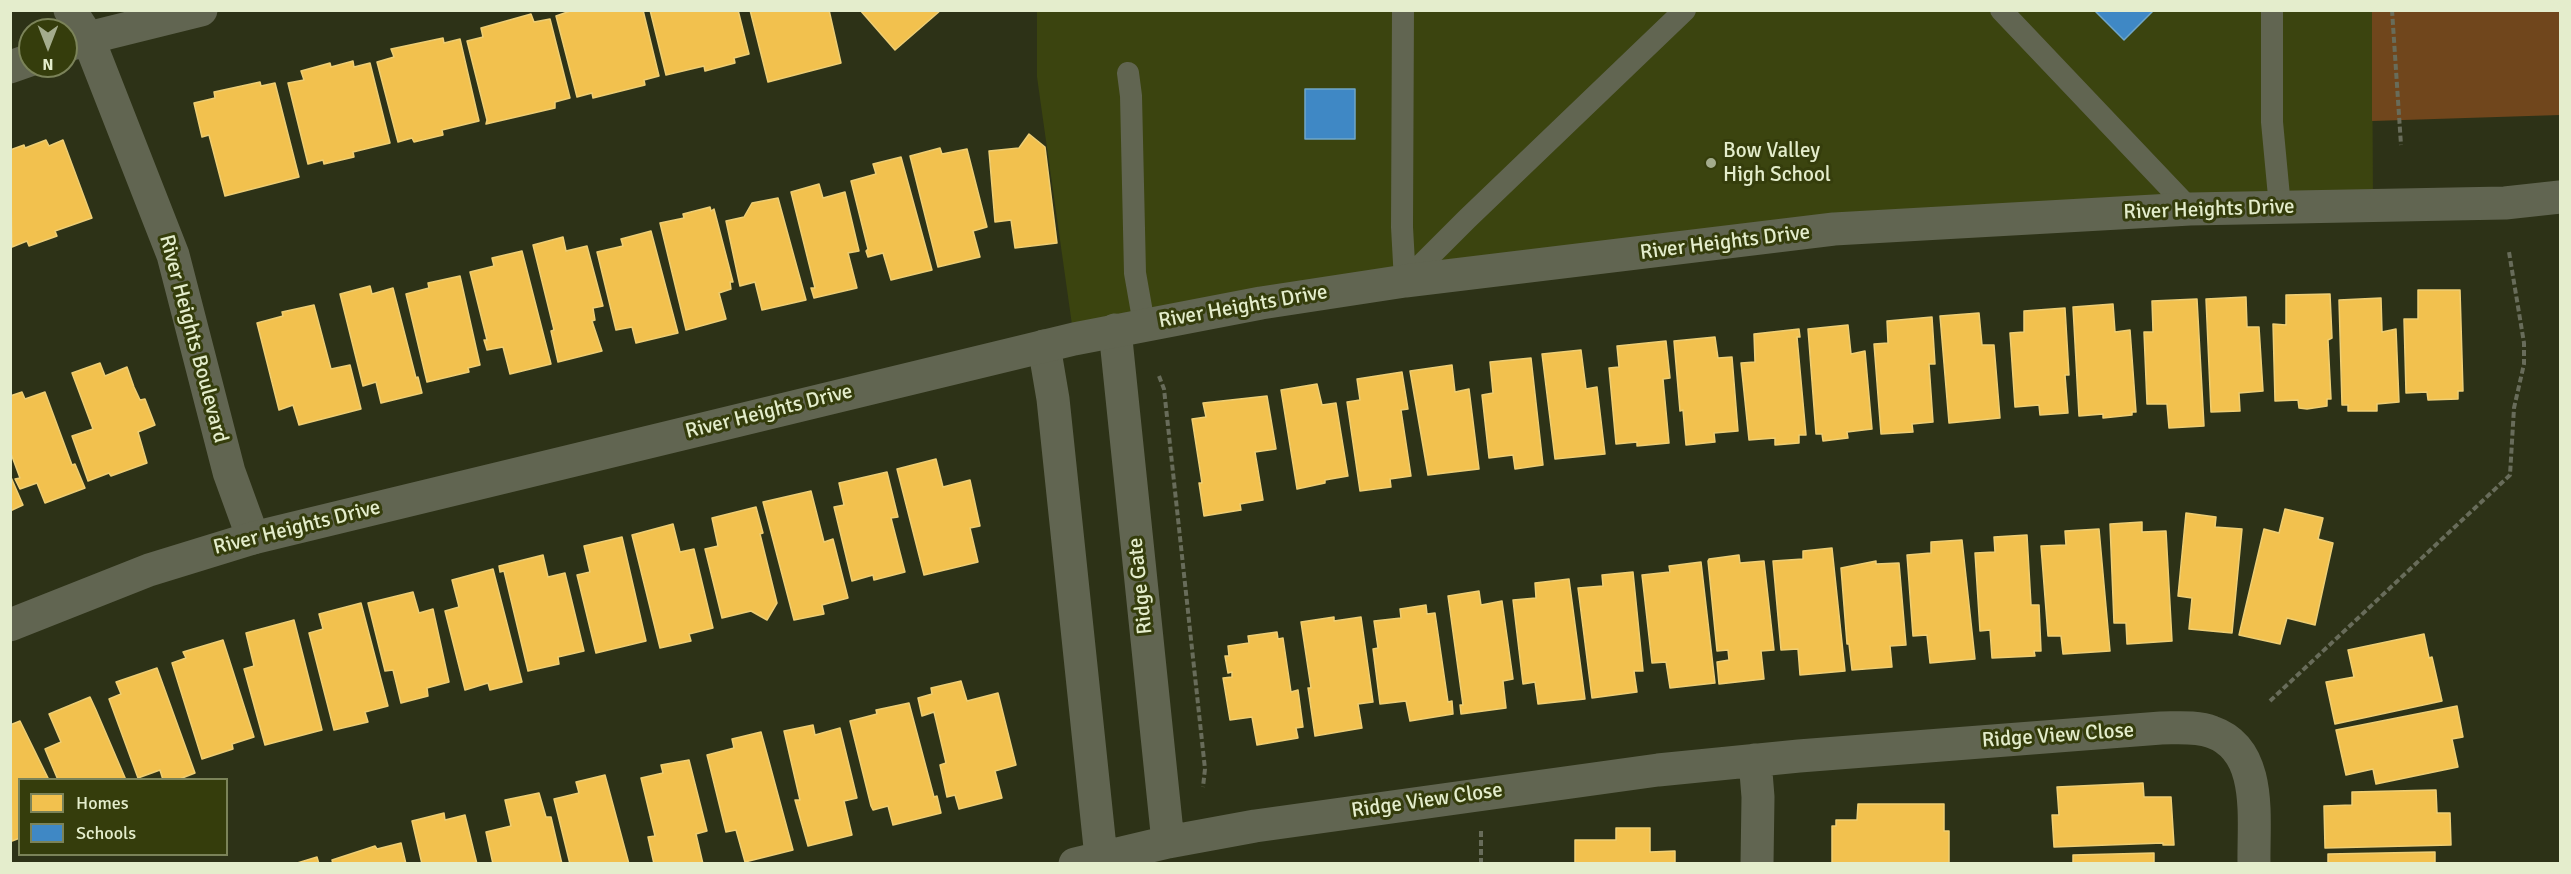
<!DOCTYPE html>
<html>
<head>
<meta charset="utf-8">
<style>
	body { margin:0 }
	#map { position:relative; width:2571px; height:874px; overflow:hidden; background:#2d3217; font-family:Signika,sans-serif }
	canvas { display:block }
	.frame { position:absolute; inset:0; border:12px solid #e4edcc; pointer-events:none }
	.legend { position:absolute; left:18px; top:778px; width:210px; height:78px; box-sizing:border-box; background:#353d0c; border:2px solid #7b8359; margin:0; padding:8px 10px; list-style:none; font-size:18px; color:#e4edcc }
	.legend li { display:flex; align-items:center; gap:12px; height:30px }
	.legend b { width:30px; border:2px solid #7b8359 }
	.north { position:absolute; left:18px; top:18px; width:60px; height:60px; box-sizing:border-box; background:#353d0c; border:2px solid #7b8359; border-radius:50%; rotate:180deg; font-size:16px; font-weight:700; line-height:24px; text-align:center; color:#e4edcc }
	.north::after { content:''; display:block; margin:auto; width:21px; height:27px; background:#a4ac8d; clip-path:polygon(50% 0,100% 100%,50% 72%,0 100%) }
</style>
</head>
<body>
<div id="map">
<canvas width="2571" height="874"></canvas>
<div class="frame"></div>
<ul class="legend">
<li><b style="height:16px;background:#f2c14e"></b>Homes</li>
<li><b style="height:16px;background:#3f88c5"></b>Schools</li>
</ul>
<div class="north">N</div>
</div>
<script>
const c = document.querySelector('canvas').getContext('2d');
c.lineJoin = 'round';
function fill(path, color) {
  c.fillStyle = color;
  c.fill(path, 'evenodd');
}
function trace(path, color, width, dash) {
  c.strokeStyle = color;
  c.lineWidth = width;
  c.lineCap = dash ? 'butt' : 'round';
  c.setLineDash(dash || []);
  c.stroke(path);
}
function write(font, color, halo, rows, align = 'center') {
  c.font = font + ' Signika,sans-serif';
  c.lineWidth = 6;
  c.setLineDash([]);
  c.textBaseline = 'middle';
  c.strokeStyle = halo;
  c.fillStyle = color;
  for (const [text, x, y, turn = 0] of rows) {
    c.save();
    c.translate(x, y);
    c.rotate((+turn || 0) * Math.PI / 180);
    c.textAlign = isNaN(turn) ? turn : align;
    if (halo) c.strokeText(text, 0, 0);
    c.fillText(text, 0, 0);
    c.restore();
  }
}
fill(new Path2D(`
	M 1037,11 L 2372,11 L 2373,205 L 1834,229 L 1074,339 L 1037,77 Z`), '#3b440f');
fill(new Path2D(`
	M 2372,11 L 2560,11 L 2560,115 L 2372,121 Z`), '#70461c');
const homes = new Path2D(`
	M 573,10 L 643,10 L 659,76 L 644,80 L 645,85 L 593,98 L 592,93 L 577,97 L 556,16 Z
	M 650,10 L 738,10 L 749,54 L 734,58 L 735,63 L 705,71 L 704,66 L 666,75 Z
	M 750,10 L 829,10 L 841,63 L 768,82 Z
	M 860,10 L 941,10 L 895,50 Z
	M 531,14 L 534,22 L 550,19 L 570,98 L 555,102 L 555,108 L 486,124 L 487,120 L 467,41 L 483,37 L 481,28 Z
	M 443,38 L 444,43 L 460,39 L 479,121 L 442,130 L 443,135 L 414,142 L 412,138 L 398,142 L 377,62 L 394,57 L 391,49 Z
	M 353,61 L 354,67 L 370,63 L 390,143 L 353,152 L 354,157 L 324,164 L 323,160 L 308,164 L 288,83 L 304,80 L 301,71 L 330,63 L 331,67 Z
	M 260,82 L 261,86 L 275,83 L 299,177 L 225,196 L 209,135 L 202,137 L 194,103 L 215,98 L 214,92 Z
	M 1029,134 L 1045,147 L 1057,243 L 1015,248 L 1011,220 L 995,222 L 989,151 L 1019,148 Z
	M 46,140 L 49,146 L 63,140 L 92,218 L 55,231 L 57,236 L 29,246 L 27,241 L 12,247 L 10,150 L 24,145 L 25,148 Z
	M 940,148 L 942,154 L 967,149 L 987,227 L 973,231 L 980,257 L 938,267 L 910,156 Z
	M 901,157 L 932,270 L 891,280 L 883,253 L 868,257 L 866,251 L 868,249 L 851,181 L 876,174 L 873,164 Z
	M 819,184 L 823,198 L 845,192 L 859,251 L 848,253 L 857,288 L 814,298 L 811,288 L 815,288 L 791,192 Z
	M 778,198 L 806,300 L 762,310 L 755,282 L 740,286 L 726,221 L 744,217 L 752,203 Z
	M 710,207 L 711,211 L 714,209 L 733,282 L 730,282 L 731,289 L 719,293 L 726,319 L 686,330 L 660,223 L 684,218 L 683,214 Z
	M 651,231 L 678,333 L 636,343 L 632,327 L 616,330 L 597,252 L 623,246 L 621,239 Z
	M 563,237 L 566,251 L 587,246 L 603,306 L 593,308 L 595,320 L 592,321 L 602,351 L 558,362 L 551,331 L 554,330 L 533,245 Z
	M 522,251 L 551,364 L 510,374 L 503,347 L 487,350 L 484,340 L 487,340 L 470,272 L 494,266 L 492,258 Z
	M 460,276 L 480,365 L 468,368 L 469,372 L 427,382 L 406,294 L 429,288 L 428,283 Z
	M 370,286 L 372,294 L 393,288 L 416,378 L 418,377 L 422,393 L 381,403 L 376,382 L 363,386 L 340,294 Z
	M 2418,290 L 2460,290 L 2463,391 L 2458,391 L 2458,399 L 2428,400 L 2427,392 L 2406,393 L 2404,319 L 2418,319 Z
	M 2330,294 L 2332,338 L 2328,340 L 2331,399 L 2327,399 L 2327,406 L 2307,409 L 2299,408 L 2298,400 L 2275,401 L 2273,324 L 2286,325 L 2286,295 Z
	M 2246,297 L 2247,327 L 2259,327 L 2263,391 L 2239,393 L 2240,411 L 2211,412 L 2206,299 Z
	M 2381,298 L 2382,332 L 2396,329 L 2399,402 L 2377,404 L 2377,411 L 2348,411 L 2348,405 L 2342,405 L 2339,300 Z
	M 2197,299 L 2204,426 L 2169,428 L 2167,404 L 2147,404 L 2144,332 L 2153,332 L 2152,301 Z
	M 2113,304 L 2115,332 L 2130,330 L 2136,412 L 2132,412 L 2132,415 L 2103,418 L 2103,414 L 2079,416 L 2073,307 Z
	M 314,305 L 331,369 L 350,365 L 361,409 L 299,425 L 293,405 L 279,410 L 257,323 L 283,316 L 282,312 Z
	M 2065,308 L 2069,375 L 2065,375 L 2068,413 L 2040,415 L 2039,405 L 2015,407 L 2010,333 L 2024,332 L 2024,311 Z
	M 1979,313 L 1982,345 L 1994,345 L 2000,418 L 1949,423 L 1940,316 Z
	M 1932,317 L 1935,364 L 1929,364 L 1933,422 L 1912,424 L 1913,432 L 1881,434 L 1874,344 L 1888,343 L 1887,321 Z
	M 1848,325 L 1851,354 L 1865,351 L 1872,429 L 1847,432 L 1848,438 L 1823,441 L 1822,434 L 1816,434 L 1808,329 Z
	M 1799,329 L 1800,337 L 1797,337 L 1806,435 L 1799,435 L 1799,443 L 1775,445 L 1775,438 L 1749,440 L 1741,363 L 1755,362 L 1754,334 Z
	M 1715,337 L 1718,358 L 1732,357 L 1738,431 L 1714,433 L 1715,442 L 1686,445 L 1683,410 L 1680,411 L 1674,341 Z
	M 1666,341 L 1670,378 L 1663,379 L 1669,443 L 1637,446 L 1637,442 L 1616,444 L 1609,368 L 1619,367 L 1617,346 Z
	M 1581,350 L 1586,389 L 1597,387 L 1605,454 L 1555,459 L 1542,354 Z
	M 1531,358 L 1543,465 L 1515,469 L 1513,455 L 1489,458 L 1482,395 L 1493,393 L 1490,362 Z
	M 100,363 L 105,376 L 127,367 L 134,387 L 140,400 L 145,399 L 155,425 L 138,432 L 147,463 L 111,476 L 109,473 L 88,481 L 72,436 L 93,429 L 72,373 Z
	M 1452,365 L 1455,392 L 1469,389 L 1479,469 L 1428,475 L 1410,371 Z
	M 1402,372 L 1408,409 L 1401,410 L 1411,476 L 1390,479 L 1391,487 L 1360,491 L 1347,402 L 1360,400 L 1357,379 Z
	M 1317,384 L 1322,405 L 1336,403 L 1348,476 L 1325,480 L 1325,483 L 1297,489 L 1281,390 Z
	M 22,392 L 25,399 L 45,392 L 72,465 L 75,464 L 85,488 L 45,503 L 37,483 L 20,489 L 15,479 L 20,478 L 10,451 L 10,396 Z
	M 1267,396 L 1276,449 L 1255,452 L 1263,500 L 1240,504 L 1241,510 L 1204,516 L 1199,483 L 1202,483 L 1192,419 L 1206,417 L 1203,403 Z
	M 936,459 L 943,487 L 970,480 L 980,526 L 970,528 L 978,562 L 924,575 L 897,469 Z
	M 887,472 L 898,517 L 891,518 L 905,572 L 874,580 L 873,575 L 852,581 L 834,507 L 844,505 L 839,483 Z
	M 10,475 L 23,505 L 10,511 Z
	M 811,491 L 824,542 L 833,539 L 848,598 L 822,605 L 824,614 L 794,620 L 763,502 Z
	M 756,507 L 763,533 L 760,534 L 777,603 L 767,620 L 751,611 L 722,618 L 705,549 L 718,546 L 712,518 Z
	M 2285,509 L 2323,518 L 2318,539 L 2333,543 L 2315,625 L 2287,618 L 2280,644 L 2239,635 L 2264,529 L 2279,533 Z
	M 2186,513 L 2216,517 L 2215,527 L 2242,529 L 2232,633 L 2189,629 L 2192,598 L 2178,596 Z
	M 2142,522 L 2142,532 L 2166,531 L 2172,641 L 2127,644 L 2126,623 L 2114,623 L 2110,524 Z
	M 673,524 L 680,552 L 694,549 L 713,628 L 689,634 L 691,641 L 660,648 L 632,535 Z
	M 2099,529 L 2110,651 L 2063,654 L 2061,636 L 2048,636 L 2041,546 L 2066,545 L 2065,531 Z
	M 2027,535 L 2031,605 L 2039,605 L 2041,651 L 2034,651 L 2035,656 L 1992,658 L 1990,630 L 1980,631 L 1975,553 L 1995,552 L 1994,537 Z
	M 622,537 L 646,641 L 596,653 L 577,575 L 590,572 L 584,546 Z
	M 1962,540 L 1975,659 L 1930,663 L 1927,635 L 1913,636 L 1907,555 L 1931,553 L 1931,542 Z
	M 1832,548 L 1845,671 L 1800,675 L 1798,649 L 1781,650 L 1773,561 L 1803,559 L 1803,551 Z
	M 543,555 L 548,577 L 565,573 L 584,651 L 558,657 L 559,664 L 528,671 L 504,571 L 500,572 L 499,566 Z
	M 1739,555 L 1740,563 L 1764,561 L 1774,650 L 1761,651 L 1764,679 L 1719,684 L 1717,662 L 1729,660 L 1728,650 L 1717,651 L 1708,561 L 1709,559 Z
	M 1876,561 L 1876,564 L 1899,563 L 1906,645 L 1890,646 L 1892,667 L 1852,670 L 1849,644 L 1847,644 L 1841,568 Z
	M 1701,562 L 1715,683 L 1670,688 L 1666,662 L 1652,663 L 1642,575 L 1670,572 L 1669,566 Z
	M 493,569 L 522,682 L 490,690 L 488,683 L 465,690 L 445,611 L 459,607 L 452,580 Z
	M 1633,572 L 1643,671 L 1634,671 L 1637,692 L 1592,698 L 1578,588 L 1603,586 L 1602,575 Z
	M 1569,579 L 1585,699 L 1538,704 L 1535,682 L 1523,684 L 1513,600 L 1536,598 L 1535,583 Z
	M 1479,591 L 1481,605 L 1502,601 L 1513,679 L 1503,681 L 1506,708 L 1461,714 L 1460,705 L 1463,705 L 1448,596 Z
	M 413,592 L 419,613 L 433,609 L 449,682 L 427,688 L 428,696 L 401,703 L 393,670 L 385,671 L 368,603 Z
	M 361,603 L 388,706 L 365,712 L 368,722 L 334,730 L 309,633 L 323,629 L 319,614 Z
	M 1426,605 L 1427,614 L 1435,613 L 1448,702 L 1452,701 L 1453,714 L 1410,721 L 1406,701 L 1380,704 L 1373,649 L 1378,648 L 1374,621 L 1401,618 L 1400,609 Z
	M 1334,617 L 1334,621 L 1361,617 L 1373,702 L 1358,704 L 1362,728 L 1315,736 L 1308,688 L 1311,688 L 1301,622 Z
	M 294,620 L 322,730 L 265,745 L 244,669 L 254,666 L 246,633 Z
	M 1277,632 L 1278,639 L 1283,638 L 1291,692 L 1298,690 L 1303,727 L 1296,728 L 1298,738 L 1257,745 L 1252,717 L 1230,720 L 1223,678 L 1232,677 L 1232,672 L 1228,673 L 1225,656 L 1229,656 L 1228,646 L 1249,643 L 1248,636 Z
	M 2424,634 L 2429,658 L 2432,657 L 2442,701 L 2335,724 L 2326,682 L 2354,677 L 2348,650 Z
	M 223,640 L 254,737 L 232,744 L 233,749 L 202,759 L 172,663 L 186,658 L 183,652 Z
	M 157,668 L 195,773 L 177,780 L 163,780 L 160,770 L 138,778 L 109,699 L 121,694 L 116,682 Z
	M 961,681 L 967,701 L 998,693 L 1016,765 L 995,771 L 1002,798 L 959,809 L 955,795 L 947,797 L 940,765 L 946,763 L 934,712 L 922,716 L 918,698 L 932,694 L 931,688 Z
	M 90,697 L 96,710 L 126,780 L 58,780 L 50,761 L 45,749 L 61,742 L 49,714 Z
	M 909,703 L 934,797 L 937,796 L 941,813 L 893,825 L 888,806 L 873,810 L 871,806 L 850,721 L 877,714 L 876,710 Z
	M 2457,706 L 2463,737 L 2452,739 L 2458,767 L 2376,784 L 2373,769 L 2346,775 L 2336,730 Z
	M 20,721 L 49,780 L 20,780 L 20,838 L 12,841 L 10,725 Z
	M 813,725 L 815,735 L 840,728 L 857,798 L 844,801 L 852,835 L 808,846 L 795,800 L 800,800 L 784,731 Z
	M 761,732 L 793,850 L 745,862 L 736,830 L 726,832 L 707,755 L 734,748 L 732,739 Z
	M 689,760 L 707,831 L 696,834 L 703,864 L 654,864 L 648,837 L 655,836 L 641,778 L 663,773 L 661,765 Z
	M 605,775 L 629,864 L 570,864 L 554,799 L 579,793 L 576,782 Z
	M 2143,783 L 2144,797 L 2171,797 L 2174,845 L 2163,845 L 2163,843 L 2054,847 L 2052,815 L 2059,815 L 2057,787 Z
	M 2436,790 L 2437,813 L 2450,813 L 2451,845 L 2325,848 L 2324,806 L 2352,805 L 2352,792 Z
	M 539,793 L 546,817 L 551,817 L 562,864 L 493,864 L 486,832 L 511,826 L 505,800 Z
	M 1858,804 L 1944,804 L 1944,831 L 1949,831 L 1949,864 L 1832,864 L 1832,826 L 1836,826 L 1836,820 L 1857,820 Z
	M 444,813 L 445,820 L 465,815 L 477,864 L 422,864 L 412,821 Z
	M 1616,828 L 1650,828 L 1650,852 L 1675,851 L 1675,864 L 1575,864 L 1575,840 L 1616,840 Z
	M 401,843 L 406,864 L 333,864 L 332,860 L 375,846 L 377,849 Z
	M 2435,852 L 2435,864 L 2328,864 L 2328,854 Z
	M 2154,853 L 2154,864 L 2073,864 L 2073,855 Z
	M 317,857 L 319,864 L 294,864 Z`);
fill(homes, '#f2c14e');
trace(homes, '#eece74', 1.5);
const schools = new Path2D(`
	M 2094,10 L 2154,10 L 2124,40 Z
	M 1305,89 L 1355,89 L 1355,139 L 1305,139 Z`);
fill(schools, '#3f88c5');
trace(schools, '#70a6c7', 1.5);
trace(new Path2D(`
	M 2392,10 L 2401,145
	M 1159,376 L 1164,389 L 1205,769 L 1203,787
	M 2270,701 L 2510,475 L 2514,408 L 2524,364 L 2524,343 L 2509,252
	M 1481,831 L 1481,864`), '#686c5a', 4, [6, 3]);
trace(new Path2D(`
	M 1403,10 L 1402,227 L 1405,281
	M 2001,10 L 2190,209
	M 2272,10 L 2272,122 L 2280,207
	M 1128,73 L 1131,96 L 1135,273 L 1144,324
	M 1405,281 L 1467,219 L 1685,10`), '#616551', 22);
trace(new Path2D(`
	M 70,10 L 88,38 L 173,255 L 229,472 L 253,538
	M 66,46 L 88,38 L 201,10
	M 10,67 L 30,60
	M 1115,330 L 1168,842
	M 1044,346 L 1053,399 L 1101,857
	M 1755,760 L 1758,797 L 1757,864
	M 1075,864 L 1168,842 L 1255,826 L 1658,770 L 1799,756 L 2161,728 C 2177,728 2197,726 2212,732 C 2264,750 2253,820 2254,864`), '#616551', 33);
trace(new Path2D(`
	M 10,625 L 149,570 L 253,538 L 1074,339 L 1261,303 L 1405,281 L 1834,229 L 2190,209 L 2505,203 L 2560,197`), '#616551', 33);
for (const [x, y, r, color] of [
	[1711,163,6,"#a4ac8d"]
]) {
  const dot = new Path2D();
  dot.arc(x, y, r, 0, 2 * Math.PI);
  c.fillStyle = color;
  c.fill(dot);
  trace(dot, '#353d0c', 2);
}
write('21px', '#e4edcc', '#353d0c', [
	["Bow Valley",1723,151],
	["High School",1723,175]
], 'left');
write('21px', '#e4edcc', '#353d0c', [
	["River Heights Drive",2209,210,-2],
	["River Heights Drive",1725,243,-7],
	["River Heights Drive",1243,307,-10],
	["River Heights Boulevard",193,339,75],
	["River Heights Drive",769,412,-14],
	["River Heights Drive",297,528,-14],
	["Ridge Gate",1141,586,-96],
	["Ridge View Close",2058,736,-4],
	["Ridge View Close",1427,801,-8]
]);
</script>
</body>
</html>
